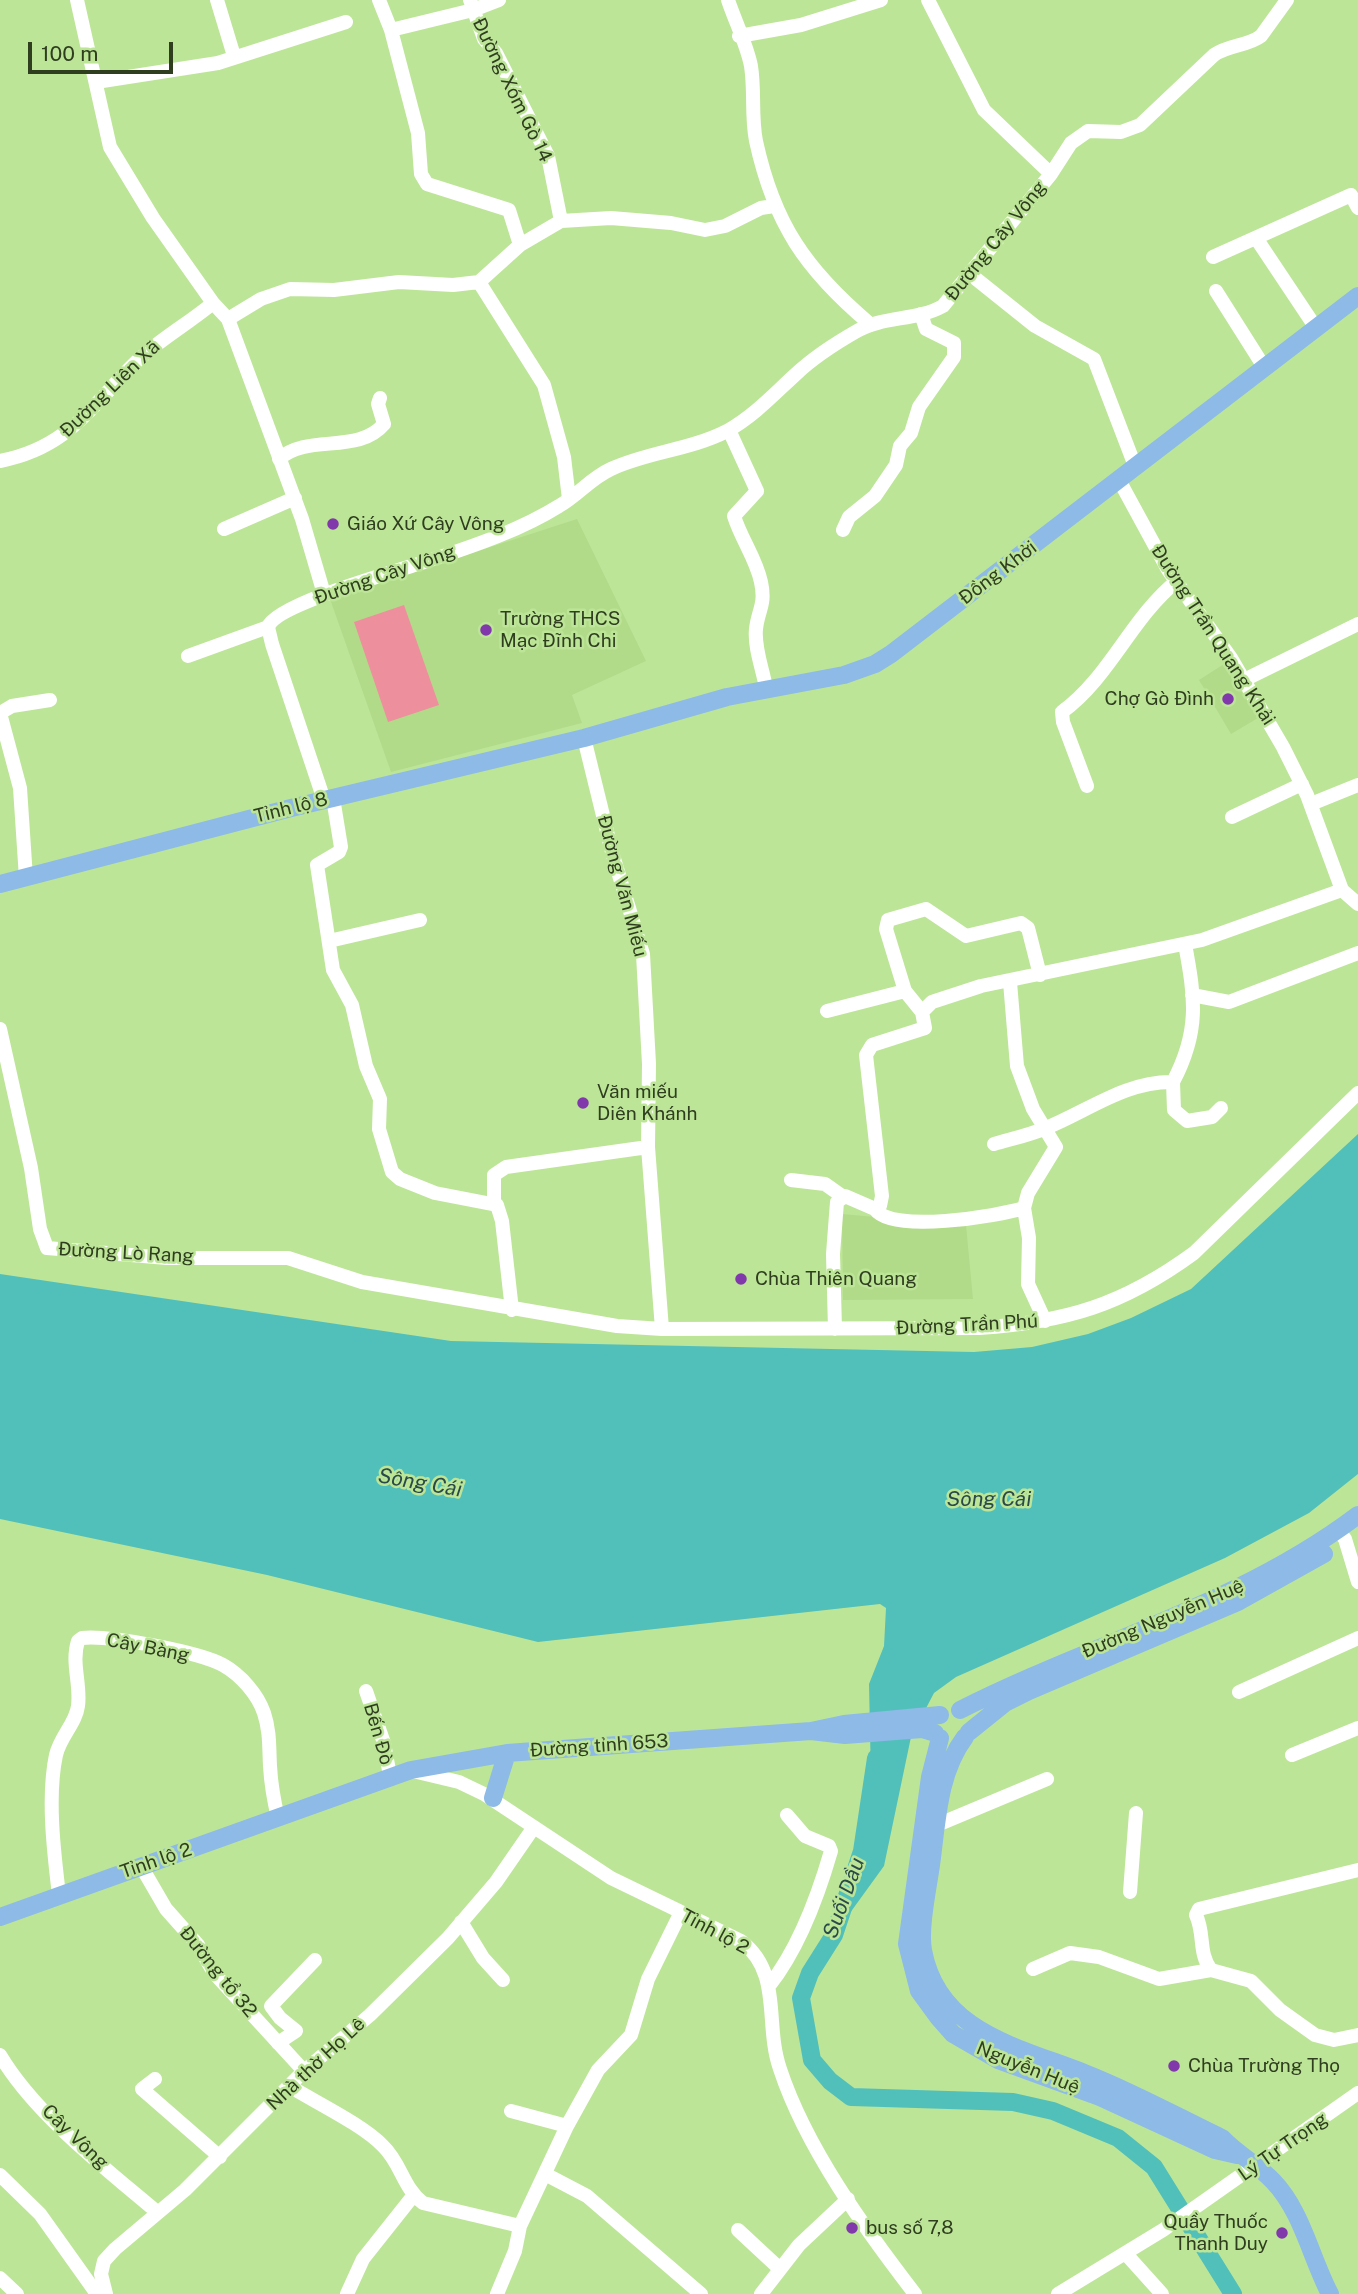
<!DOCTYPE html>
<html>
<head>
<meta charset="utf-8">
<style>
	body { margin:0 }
	#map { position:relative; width:1358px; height:2294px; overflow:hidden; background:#bde598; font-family:"Public Sans",sans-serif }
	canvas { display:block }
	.scale { position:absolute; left:28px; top:42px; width:145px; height:32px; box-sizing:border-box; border:4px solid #2f3e1f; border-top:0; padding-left:9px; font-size:21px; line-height:24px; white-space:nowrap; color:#2f3e1f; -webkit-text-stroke:5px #bde598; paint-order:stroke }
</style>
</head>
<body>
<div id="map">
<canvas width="1358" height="2294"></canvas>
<div class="scale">100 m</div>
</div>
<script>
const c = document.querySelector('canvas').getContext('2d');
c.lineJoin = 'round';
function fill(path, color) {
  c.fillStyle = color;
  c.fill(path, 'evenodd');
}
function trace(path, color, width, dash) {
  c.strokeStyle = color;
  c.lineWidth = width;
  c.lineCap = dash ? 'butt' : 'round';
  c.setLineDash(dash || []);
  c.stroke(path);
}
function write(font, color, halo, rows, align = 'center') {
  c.font = font + ' "Public Sans",sans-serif';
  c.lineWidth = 5;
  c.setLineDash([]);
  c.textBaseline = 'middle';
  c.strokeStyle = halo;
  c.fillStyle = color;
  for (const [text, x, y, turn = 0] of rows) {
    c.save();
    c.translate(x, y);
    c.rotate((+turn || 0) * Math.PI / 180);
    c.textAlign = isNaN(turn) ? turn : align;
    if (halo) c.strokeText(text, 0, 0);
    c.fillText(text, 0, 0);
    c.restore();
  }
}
fill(new Path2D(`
	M 577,519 L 646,661 L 572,695 L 582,723 L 391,772 L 330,599 Z
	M 1224,664 L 1258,718 L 1231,734 L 1199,680 Z
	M 842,1214 L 966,1225 L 973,1299 L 843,1300 Z`), '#b1db88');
fill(new Path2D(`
	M 404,605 L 439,705 L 388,722 L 354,622 Z`), '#ee8f9d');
fill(new Path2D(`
	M 1358,1134 L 1358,1474 L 1309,1513 L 1225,1558 L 956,1677 L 934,1693 L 911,1737 L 884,1866 L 834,1935 L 864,1857 L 879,1795 L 871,1780 L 869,1684 L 884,1646 L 886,1608 L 880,1604 L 538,1642 L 267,1575 L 0,1519 L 0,1274 L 451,1341 L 974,1352 L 1032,1347 L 1088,1334 L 1131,1318 L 1191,1289 Z`), '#52c0ba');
trace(new Path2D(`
	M 876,1758 L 862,1851 L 834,1935 L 810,1973 L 801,1998 L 812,2060 L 830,2081 L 851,2097 L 1013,2102 L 1053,2111 L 1118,2138 L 1154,2167 L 1233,2294`), '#52c0ba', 18);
trace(new Path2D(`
	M 77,0 L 110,147 L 153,218 L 213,303 L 228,319 L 302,519 L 324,594
	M 217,0 L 234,56
	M 379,0 L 391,30 L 473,10 L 499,0
	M 470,0 L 484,39 L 496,53 L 548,156 L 561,221
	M 728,0 C 735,21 747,45 751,66 C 755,91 751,116 756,141 C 774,224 806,270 870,324
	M 928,0 L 984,110 L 1051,174
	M 391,30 L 418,133 L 421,174 L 427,184 L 509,210 L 520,245
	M 739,36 L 801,25 L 881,0
	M 96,82 L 218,63 L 346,22
	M 1256,238 L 1316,328
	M 1213,257 L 1351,195 L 1358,208
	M 970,274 L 1035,326 L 1094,359 L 1135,466
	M 479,282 L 544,385 L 564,457 L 569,499
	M 1216,291 L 1264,367
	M 228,319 L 261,299 L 290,289 L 334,290 L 399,282 L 453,285 L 479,282 L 520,245 L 561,221 L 611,218 L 671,223 L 705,230 L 725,226 L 761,208 L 774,206
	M 729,430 L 757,491 L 734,516 C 741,539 756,558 761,582 C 766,605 758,610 756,629 C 754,648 763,670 766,688
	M 279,459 C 308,433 358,455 384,424 L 378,404 L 380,398
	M 0,461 C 68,448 90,407 136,362 C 160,339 188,324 213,303
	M 1119,480 L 1168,570 L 1231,658 L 1283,747 L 1307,795 L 1342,890 L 1358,904
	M 224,529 L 295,498
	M 843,530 L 849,517 L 875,496 L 896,465 L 900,446 L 911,433 L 919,407 L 954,357 L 954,343 L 926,329 L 921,314
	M 188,656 L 268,627
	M 1244,680 L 1358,624
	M 584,738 L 612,852 L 643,954 L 649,1064 L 648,1147 L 662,1329
	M 1087,786 L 1063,722 L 1062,712 C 1110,677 1131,618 1177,581
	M 333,798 L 341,847 L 339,852 L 317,865 L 333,970 L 352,1005 L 366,1066 L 380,1099 L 379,1129 L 392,1172 L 400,1179 L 435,1193 L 497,1205 L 502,1221 L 512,1310
	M 324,800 L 272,644 L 268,627 C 276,603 408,568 437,558 C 479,544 522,529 559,506 C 578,495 591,478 611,469 C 647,452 690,450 727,431 C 754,416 774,394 796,374 C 814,357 836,343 857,331 C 883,316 916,321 943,306 L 1051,174 L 1071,143 L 1088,131 L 1121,132 L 1140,125 L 1214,55 C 1228,45 1248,46 1261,36 L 1287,0
	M 1311,804 L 1358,785
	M 1232,817 L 1302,784
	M 26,878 L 20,788 L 0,713 L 12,706 L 50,700
	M 329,941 L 420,920
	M 1010,982 L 1017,1066 L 1033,1109 L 1056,1147 L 1028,1193 L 1024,1208 L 1029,1238 L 1028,1284 L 1045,1321
	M 1192,995 L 1229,1002 L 1358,953
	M 827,1011 L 905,991
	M 922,1012 L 932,1002 L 981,986 L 1202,940 L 1342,890
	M 0,1029 L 31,1168 L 40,1229 L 47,1248 L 167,1258 L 288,1258 L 362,1282 L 617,1326 L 662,1329 L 979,1328 C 1066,1322 1123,1305 1194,1253 L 1358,1093
	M 1173,1082 L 1174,1110 L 1187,1121 L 1212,1117 L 1221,1108
	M 994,1144 C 1011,1139 1030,1135 1046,1128 C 1088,1111 1126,1081 1173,1082 C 1200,1031 1195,998 1185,944
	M 791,1180 L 825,1184 L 842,1196
	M 494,1202 L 494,1175 L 506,1167 L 648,1147
	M 875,1209 C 891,1234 998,1216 1024,1208
	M 835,1329 L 833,1254 L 837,1202 L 845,1196 L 875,1209 L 880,1206 L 882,1196 L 866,1055 L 872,1045 L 925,1028 L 922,1012 L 905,991 L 886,929 L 888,920 L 926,909 L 966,936 L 1021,923 L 1028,928 L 1040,975
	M 1338,1530 L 1345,1539 L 1358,1582
	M 366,1691 L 384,1743 L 390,1776
	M 1239,1692 L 1358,1638
	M 1292,1755 L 1358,1728
	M 413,1771 L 459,1782 L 484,1794 L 611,1878 L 741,1941 C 783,1973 764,2023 780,2069 C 806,2148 865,2229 915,2294
	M 937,1825 L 1047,1779
	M 141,1866 L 166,1909 L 198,1945 L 214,1973 L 304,2071
	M 1130,1892 L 1136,1813
	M 59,1895 C 54,1853 47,1797 56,1755 C 60,1737 76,1723 78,1706 C 81,1684 71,1663 78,1641 L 82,1638 C 109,1635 199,1652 223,1665 C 241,1675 258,1695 264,1713 C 270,1731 269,1747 270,1766 C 271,1784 274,1801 278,1818
	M 461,1922 L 483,1958 L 503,1980
	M 1033,1969 L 1070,1953 L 1099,1957 L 1159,1979 L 1211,1970 L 1251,1981 L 1280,2010 L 1315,2035 L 1334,2040 L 1358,2035
	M 1211,1970 C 1198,1953 1205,1934 1196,1915 L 1199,1909 L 1358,1870
	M 769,1986 C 799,1948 818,1896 831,1851 L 829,1846 L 805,1836 L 787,1815
	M 278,2043 L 296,2031 L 280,2018 L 271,2006 L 315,1960
	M 0,2055 C 35,2114 105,2168 157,2212
	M 155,2079 L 142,2089 L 220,2157
	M 291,2087 C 317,2103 363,2125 383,2146 C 401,2163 403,2188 423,2203 L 520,2226
	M 511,2111 L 567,2126
	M 545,2174 L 587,2196 L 701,2294
	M 0,2175 L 40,2214 L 97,2294
	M 738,2230 L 780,2269
	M 1126,2254 L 1162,2294
	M 0,2278 L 17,2294
	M 106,2294 L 101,2274 L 104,2261 L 115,2249 L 185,2190 L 304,2071 L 370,2015 L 448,1938 L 496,1882 L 534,1827
	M 347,2294 L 363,2259 L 413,2196
	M 497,2294 L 515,2251 L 520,2226 L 567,2126 L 598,2070 L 631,2035 L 648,1979 L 680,1914
	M 761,2294 L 799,2245 L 848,2199
	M 1058,2294 L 1163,2230 L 1358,2093`), '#fff', 14);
trace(new Path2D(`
	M 0,884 L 291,808 L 584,738 L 727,697 L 844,675 L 875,664 L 891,654 L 1358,296
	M 960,1710 C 1092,1643 1239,1605 1358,1515
	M 969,1732 L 1005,1703 L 1029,1691 L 1238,1602 L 1324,1554
	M 935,1733 L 922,1729 L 845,1735 L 811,1731 L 844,1724 L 940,1715
	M 965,1737 C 938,1773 937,1822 931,1865 C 928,1887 919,1928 923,1950 C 938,2033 1020,2047 1087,2074 C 1133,2092 1178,2117 1222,2138 C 1238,2155 1257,2164 1273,2181 C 1302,2211 1311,2258 1330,2294
	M 940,1738 L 930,1777 L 907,1944 L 919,1991 L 938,2017 L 953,2034 L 998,2060 L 1100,2097 L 1215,2150 L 1237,2155
	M 493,1798 L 507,1753
	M 0,1917 L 411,1770 L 507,1753 L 811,1731`), '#8dbae7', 18);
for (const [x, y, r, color] of [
	[333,524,7,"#8038aa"],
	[486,630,7,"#8038aa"],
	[1228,699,7,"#8038aa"],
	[583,1103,7,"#8038aa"],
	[741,1279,7,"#8038aa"],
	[1174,2066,7,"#8038aa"],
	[852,2228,7,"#8038aa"],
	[1282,2233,7,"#8038aa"]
]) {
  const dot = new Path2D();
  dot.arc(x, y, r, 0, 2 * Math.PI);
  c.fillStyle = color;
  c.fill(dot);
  trace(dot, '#bde598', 2.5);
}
write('19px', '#2f3e1f', '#bde598', [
	["Đường Xóm Gò 14",512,90,64],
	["Đường Cây Vông",996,241,-51],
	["Đường Liên Xã",110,389,-44],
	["Đồng Khởi",998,573,-37],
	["Đường Cây Vông",385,575,-19],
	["Đường Trần Quang Khải",1213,635,57],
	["Tỉnh lộ 8",291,808,-14],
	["Đường Văn Miếu",622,886,75],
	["Đường Lò Rang",126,1253,3],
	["Đường Trần Phú",967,1325,-3],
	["Đường Nguyễn Huệ",1163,1619,-23],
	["Cây Bàng",148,1648,11],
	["Bến Đò",378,1734,74],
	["Đường tỉnh 653",599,1746,-4],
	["Tỉnh lộ 2",156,1861,-19],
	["Tỉnh lộ 2",715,1932,28],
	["Đường tổ 32",218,1972,51],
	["Nhà thờ Họ Lê",316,2064,-43],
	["Nguyễn Huệ",1028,2068,22],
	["Cây Vông",75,2137,44],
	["Lý Tự Trọng",1283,2147,-35]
]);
write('19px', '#2f3e1f', '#bde598', [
	["Giáo Xứ Cây Vông",347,524],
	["Trường THCS",500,619],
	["Mạc Đĩnh Chi",500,641],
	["Chợ Gò Đình",1214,699,"right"],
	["Văn miếu",597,1092],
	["Diên Khánh",597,1114],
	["Chùa Thiên Quang",755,1279],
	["Chùa Trường Thọ",1188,2066],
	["Quầy Thuốc",1268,2222,"right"],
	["Thanh Duy",1268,2244,"right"],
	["bus số 7,8",866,2228]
], 'left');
write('italic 21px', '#294a48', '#bde598', [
	["Sông Cái",420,1483,10],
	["Sông Cái",989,1500],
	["Suối Dầu",844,1898,-70]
]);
</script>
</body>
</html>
